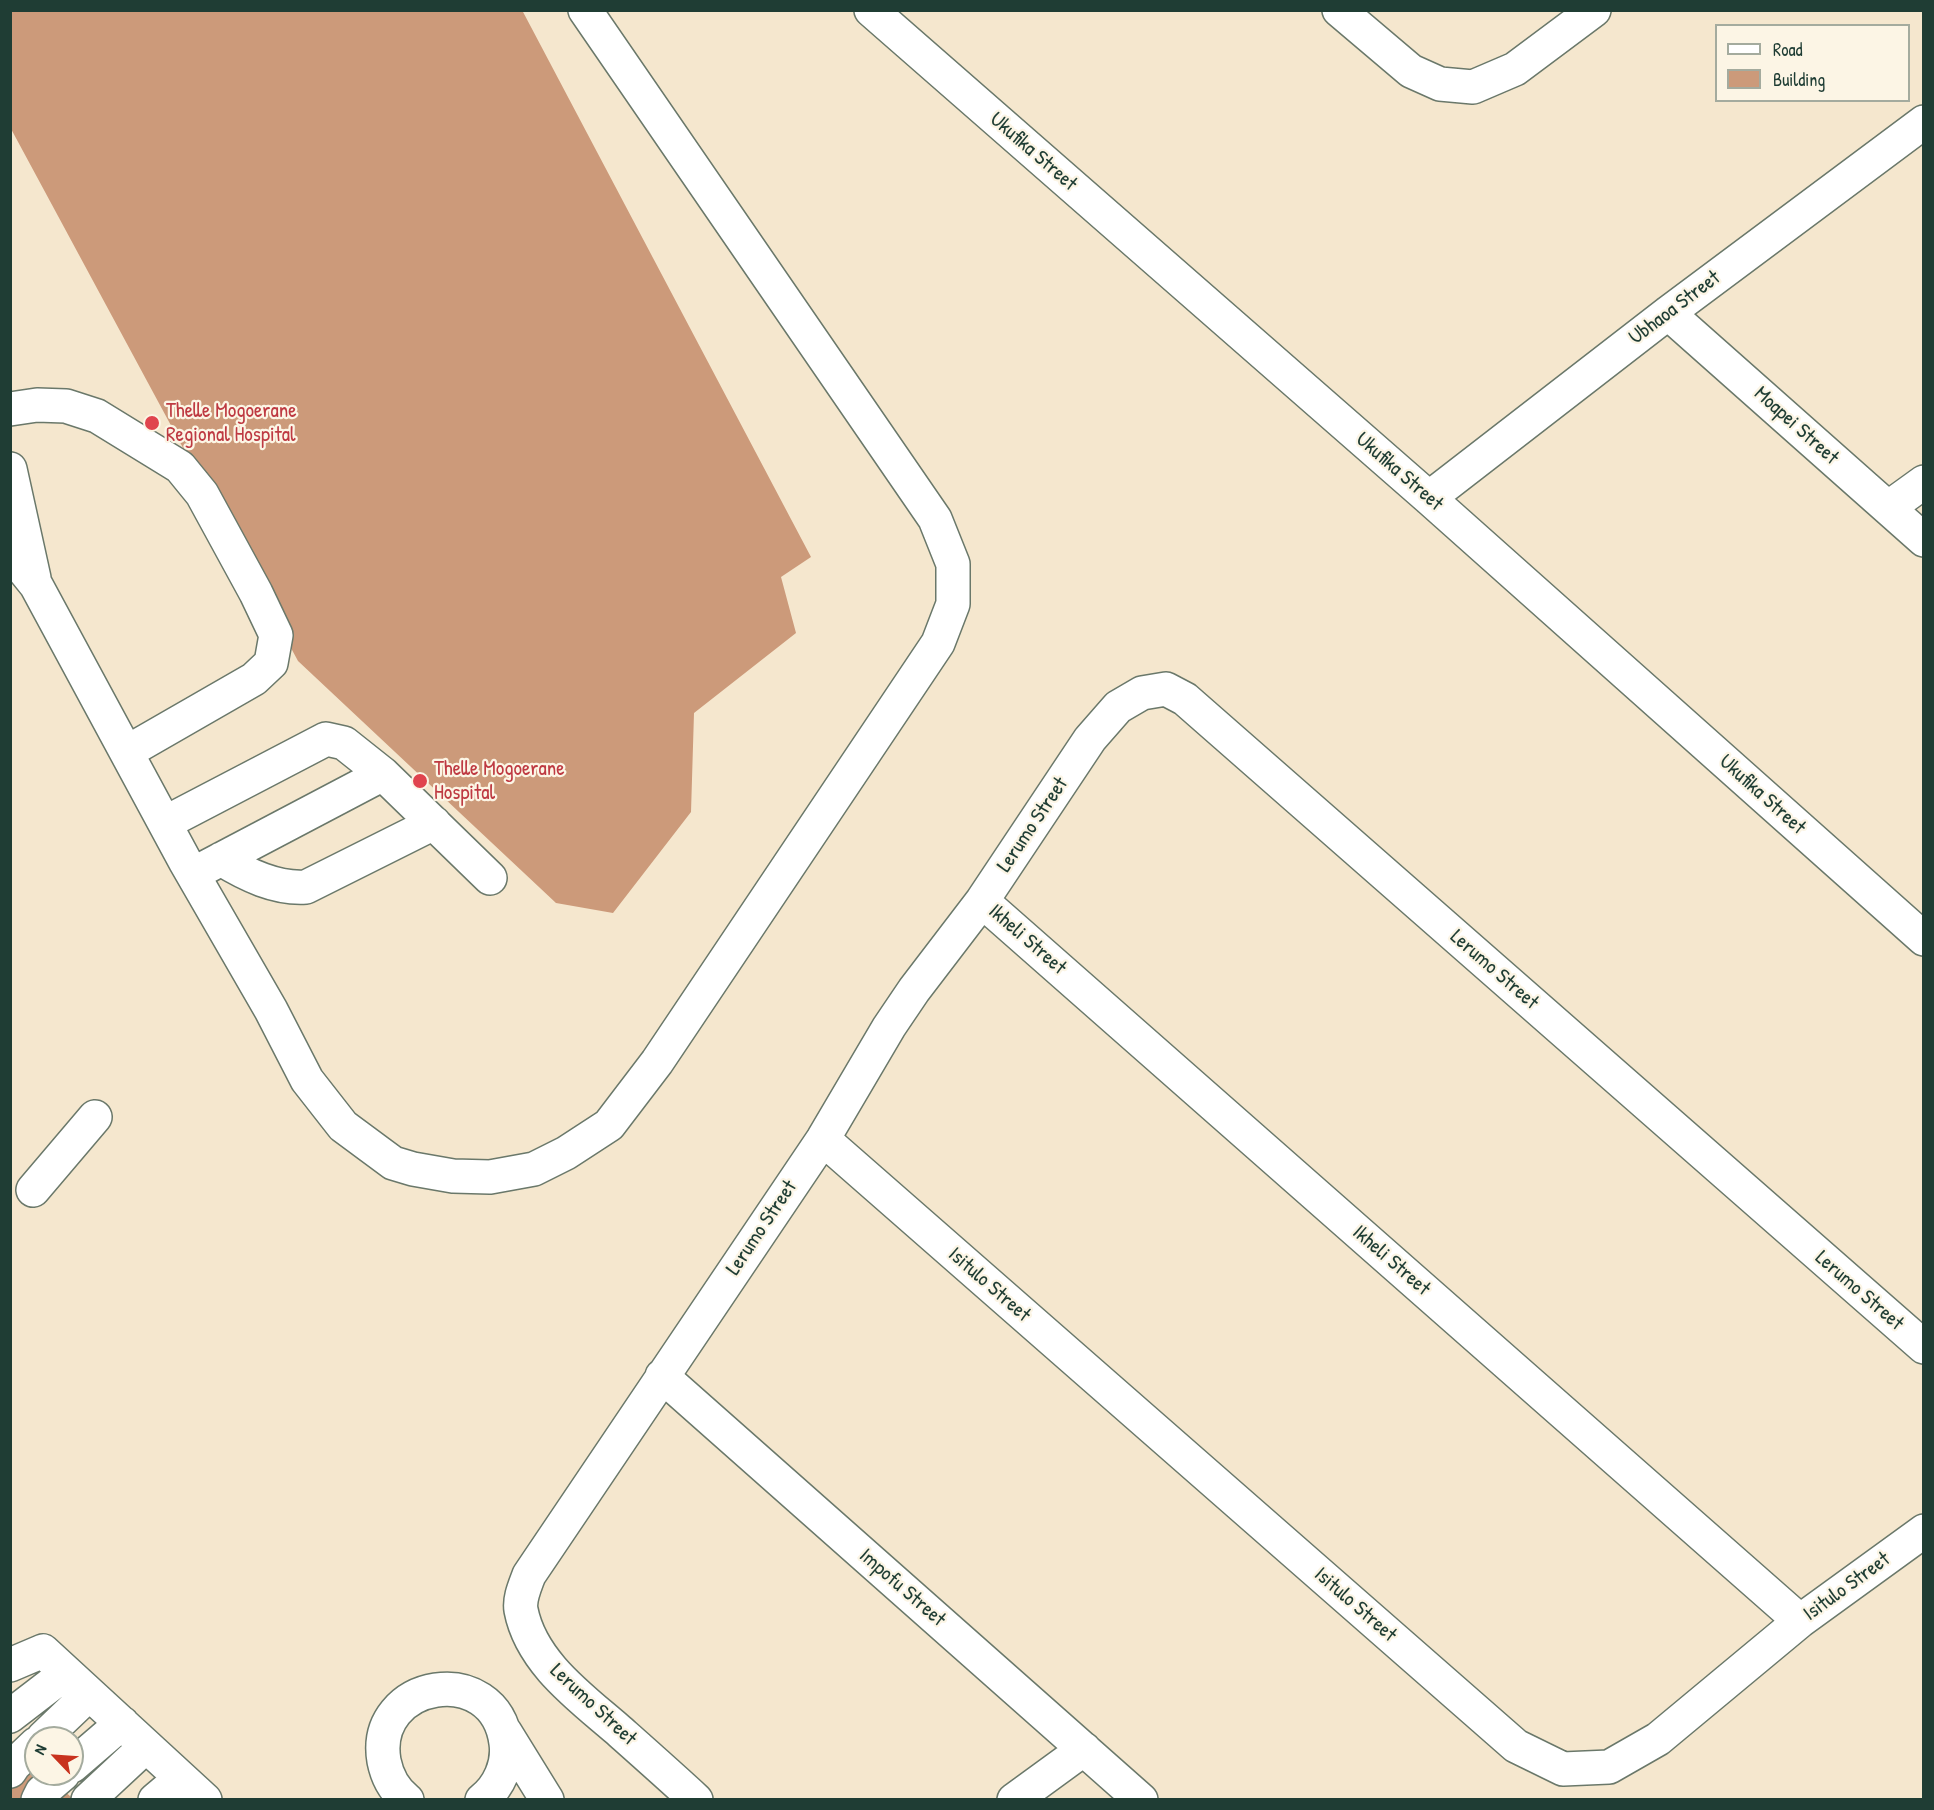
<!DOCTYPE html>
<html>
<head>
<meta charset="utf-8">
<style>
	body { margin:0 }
	#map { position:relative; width:1934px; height:1810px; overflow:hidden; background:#f5e7ce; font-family:"Patrick Hand",sans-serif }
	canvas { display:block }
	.frame { position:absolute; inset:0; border:12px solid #1f3d34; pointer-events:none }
	.legend { position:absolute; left:1715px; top:24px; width:195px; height:78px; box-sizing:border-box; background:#fcf5e5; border:2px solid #a4ab9e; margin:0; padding:8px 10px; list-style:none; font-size:18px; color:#1f3d34 }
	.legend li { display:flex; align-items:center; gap:12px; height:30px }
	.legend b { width:30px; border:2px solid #a4ab9e }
	.north { position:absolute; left:24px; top:1726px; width:60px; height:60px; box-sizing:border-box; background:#fcf5e5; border:2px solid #a4ab9e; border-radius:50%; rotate:295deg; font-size:16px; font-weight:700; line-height:24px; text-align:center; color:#1f3d34 }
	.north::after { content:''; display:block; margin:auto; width:21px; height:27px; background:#c8321e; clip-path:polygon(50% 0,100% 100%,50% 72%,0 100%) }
</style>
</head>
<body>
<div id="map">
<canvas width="1934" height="1810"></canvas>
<div class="frame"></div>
<ul class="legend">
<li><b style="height:8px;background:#fff"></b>Road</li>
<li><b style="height:16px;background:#cc9a7a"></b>Building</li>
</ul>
<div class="north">N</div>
</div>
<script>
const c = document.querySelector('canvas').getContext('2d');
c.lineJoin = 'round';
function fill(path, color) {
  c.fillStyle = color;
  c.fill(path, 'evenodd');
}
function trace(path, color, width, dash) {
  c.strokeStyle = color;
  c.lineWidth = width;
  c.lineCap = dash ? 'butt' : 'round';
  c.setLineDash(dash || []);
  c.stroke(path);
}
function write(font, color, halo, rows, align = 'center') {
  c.font = font + ' "Patrick Hand",sans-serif';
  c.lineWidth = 4.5;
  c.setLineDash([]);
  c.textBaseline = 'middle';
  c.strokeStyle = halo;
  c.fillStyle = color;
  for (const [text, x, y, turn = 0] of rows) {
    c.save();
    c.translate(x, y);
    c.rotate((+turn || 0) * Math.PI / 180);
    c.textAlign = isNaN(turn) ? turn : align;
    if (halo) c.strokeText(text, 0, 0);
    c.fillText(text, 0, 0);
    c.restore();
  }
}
fill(new Path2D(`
	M 10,10 L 522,10 L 811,557 L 781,577 L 796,633 L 694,713 L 691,812 L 613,913 L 556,903 L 298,661 L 10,127 Z
	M 10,1739 L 36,1763 L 36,1774 L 47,1774 L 74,1800 L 10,1800 Z`), '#cc9a7a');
const minor = new Path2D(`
	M 871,10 L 1429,498 L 1924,939
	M 1339,10 L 1411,71 L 1440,84 L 1473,87 L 1515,69 L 1594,10
	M 1668,313 L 1924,540
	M 10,409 L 37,405 L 66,406 L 97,416 L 180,467 L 202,494 L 256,593 L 276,635 L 271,663 L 254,679 L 127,752
	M 10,469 L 34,578
	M 1429,498 L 1668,313 L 1924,122
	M 1888,508 L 1924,482
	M 10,553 L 36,585 L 185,861 L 271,1010 L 307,1080 L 343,1126 L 393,1163 L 413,1169 L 453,1176 L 490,1177 L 534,1169 L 566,1153 L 609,1125 L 657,1062 L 938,643 L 953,604 L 953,564 L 935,519 L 585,10
	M 383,774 L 490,878
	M 165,823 L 326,739 L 344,743 L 383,774 L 193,874
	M 221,859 C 247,875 276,889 306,887 L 434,823
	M 982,901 L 1800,1621
	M 823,1139 L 1516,1746 L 1563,1769 L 1609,1767 L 1658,1739 L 1800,1621 L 1924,1531
	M 33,1190 L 95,1117
	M 662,1376 L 1141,1800
	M 10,1665 L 43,1651 L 205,1800
	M 10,1716 L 66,1673
	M 505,1732 L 547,1800
	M 43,1738 L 89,1694
	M 72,1766 L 122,1723
	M 10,1771 L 14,1765 L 36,1744
	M 38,1800 L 42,1792 L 63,1774
	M 88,1800 L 146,1746
	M 155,1800 L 181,1778
	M 407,1800 C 394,1790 387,1776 384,1761 C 370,1680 495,1659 506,1743 C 509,1764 499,1787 482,1800
	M 696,1800 C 670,1776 644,1753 617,1729 C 580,1697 531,1662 521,1610 C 519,1599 525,1586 529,1575 L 823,1139 L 889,1027 L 914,990 L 982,901 L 1090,739 L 1118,707 L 1142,693 L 1166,689 L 1185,699 L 1924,1347
	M 1014,1800 L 1084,1749`);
trace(minor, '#6a786a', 36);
trace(minor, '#fff', 33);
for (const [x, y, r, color] of [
	[152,423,8,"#e0444e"],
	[420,781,8,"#e0444e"]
]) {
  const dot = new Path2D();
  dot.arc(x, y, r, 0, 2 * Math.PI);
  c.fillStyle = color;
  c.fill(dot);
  trace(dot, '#fcf5e5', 2);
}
write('21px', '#1f3d34', '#fcf5e5', [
	["Ukufika Street",1033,152,41],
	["Ubhaoa Street",1675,308,-37],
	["Moapei Street",1796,426,42],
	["Ukufika Street",1399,472,41],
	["Ukufika Street",1762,795,42],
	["Lerumo Street",1033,825,-56],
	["Ikheli Street",1027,940,41],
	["Lerumo Street",1494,970,41],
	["Lerumo Street",762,1228,-56],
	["Ikheli Street",1391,1261,41],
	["Isitulo Street",989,1285,41],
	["Lerumo Street",1859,1291,41],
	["Isitulo Street",1847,1587,-36],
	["Impofu Street",902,1588,41],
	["Isitulo Street",1355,1605,41],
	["Lerumo Street",593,1705,43]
]);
write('21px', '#be3a42', '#fcf5e5', [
	["Thelle Mogoerane",166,411],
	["Regional Hospital",166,435],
	["Thelle Mogoerane",434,769],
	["Hospital",434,793]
], 'left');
</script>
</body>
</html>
